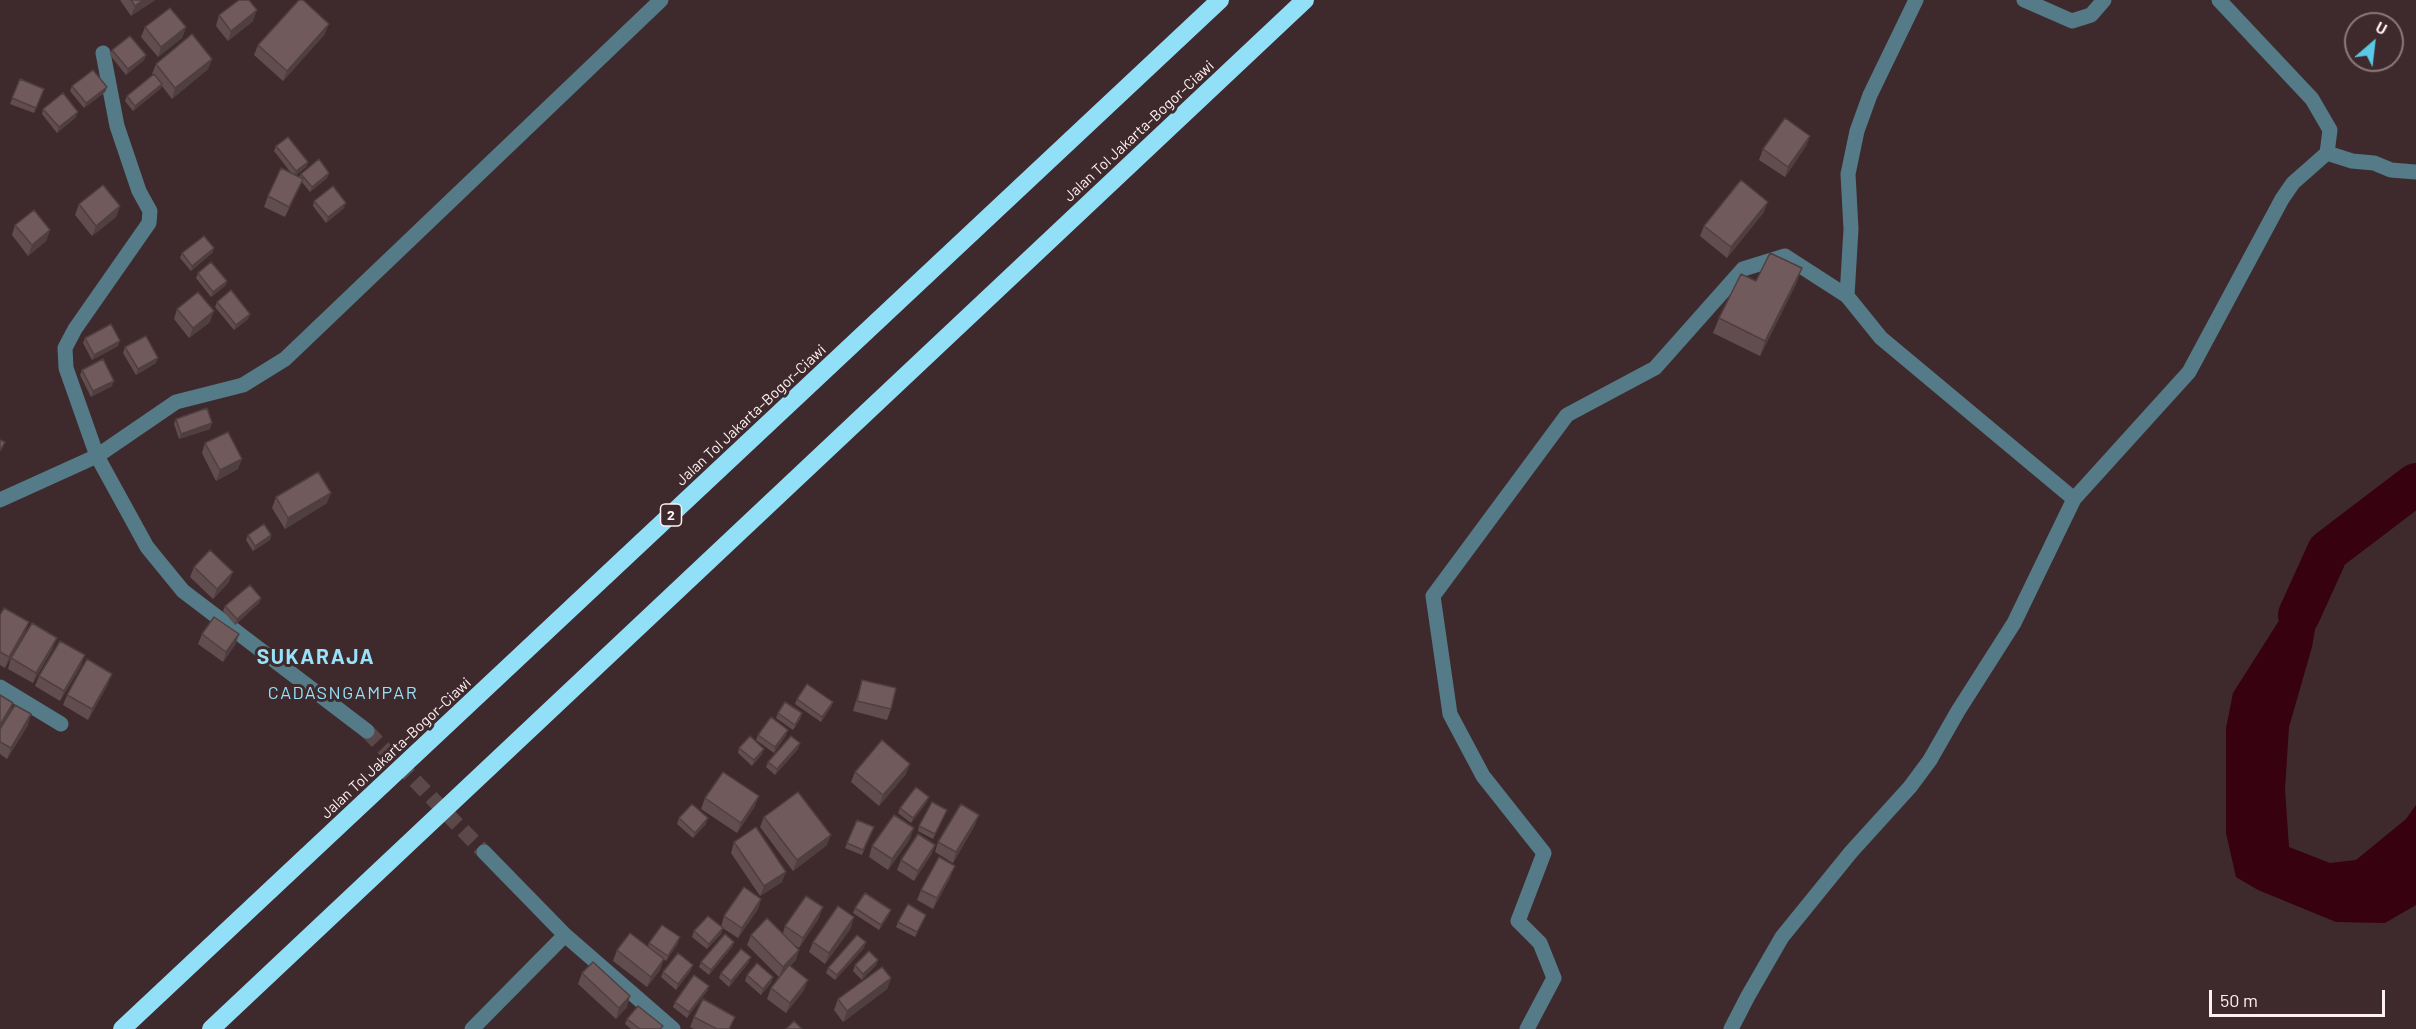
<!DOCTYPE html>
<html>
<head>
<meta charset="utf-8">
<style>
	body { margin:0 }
	#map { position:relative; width:2416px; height:1029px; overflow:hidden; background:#3e2a2c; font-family:Barlow,sans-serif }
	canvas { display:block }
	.north { position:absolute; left:2344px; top:12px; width:60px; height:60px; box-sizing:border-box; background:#3e2a2c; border:2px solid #8b797b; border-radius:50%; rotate:28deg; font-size:16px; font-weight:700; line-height:24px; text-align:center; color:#fef0f2 }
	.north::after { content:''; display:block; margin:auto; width:21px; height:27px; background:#5bc8e7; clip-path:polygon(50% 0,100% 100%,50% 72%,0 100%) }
	.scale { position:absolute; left:2209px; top:990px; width:176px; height:27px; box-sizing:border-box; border:3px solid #fef0f2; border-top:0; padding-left:8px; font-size:18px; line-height:21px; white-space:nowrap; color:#fef0f2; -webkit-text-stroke:4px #3e2a2c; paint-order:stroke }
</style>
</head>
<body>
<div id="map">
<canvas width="2416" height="1029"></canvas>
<div class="north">U</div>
<div class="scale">50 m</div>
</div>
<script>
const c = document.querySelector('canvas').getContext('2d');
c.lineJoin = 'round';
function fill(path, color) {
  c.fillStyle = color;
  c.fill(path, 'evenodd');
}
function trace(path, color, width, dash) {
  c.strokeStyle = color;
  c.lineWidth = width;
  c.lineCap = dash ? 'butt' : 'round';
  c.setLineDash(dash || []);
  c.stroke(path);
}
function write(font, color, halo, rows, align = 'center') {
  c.font = font + ' Barlow,sans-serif';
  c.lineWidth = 6;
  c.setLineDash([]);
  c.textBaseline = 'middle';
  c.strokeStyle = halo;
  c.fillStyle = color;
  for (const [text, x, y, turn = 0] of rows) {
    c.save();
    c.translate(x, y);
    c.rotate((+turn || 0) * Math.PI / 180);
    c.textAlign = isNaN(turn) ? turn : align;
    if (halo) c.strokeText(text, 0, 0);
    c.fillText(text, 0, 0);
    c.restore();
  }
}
fill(new Path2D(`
	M 2322,563 L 2328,568 L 2320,601 L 2312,647 L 2289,727 L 2285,789 L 2289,847 L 2330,863 L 2356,860 L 2406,819 L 2416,805 L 2416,905 L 2385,923 L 2336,922 L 2258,890 L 2236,877 L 2226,833 L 2226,728 L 2233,693 L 2306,578 Z`), '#370110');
trace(new Path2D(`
	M 2299,615 L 2328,551 L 2416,484`), '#370110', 42);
trace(new Path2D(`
	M 367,731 L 484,852`), '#5b484a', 15, [15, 8]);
trace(new Path2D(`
	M 2024,0 L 2072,21 L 2091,15 L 2104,0
	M 103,53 L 117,126 L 139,191 L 150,211 L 149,223 L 75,329 L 65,348 L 66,368 L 97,456 L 147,547 L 183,591 L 367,731
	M 2327,153 L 2352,161 L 2374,163 L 2391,170 L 2416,172
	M 1847,296 L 1851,229 L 1848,174 L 1857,131 L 1870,95 L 1916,0
	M 0,500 L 97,456 L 176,402 L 243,385 L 285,359 L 661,0
	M 0,687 L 61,724
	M 484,852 L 565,935 L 673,1029
	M 472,1029 L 565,935
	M 1527,1029 L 1554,978 L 1540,943 L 1518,921 L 1544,853 L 1483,776 L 1450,714 L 1433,596 L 1567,415 L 1655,368 L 1743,269 L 1785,256 L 1847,296 L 1881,338 L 2074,499
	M 1731,1029 L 1748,996 L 1782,937 L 1851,852 L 1910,787 L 1930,760 L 1958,711 L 2014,623 L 2074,499 L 2189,372 L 2282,199 L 2293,183 L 2327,153 L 2330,130 L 2312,99 L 2219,0`), '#547b87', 15);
trace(new Path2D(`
	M 122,1029 L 1220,0
	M 211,1029 L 1305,0`), '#91e0f8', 18);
fill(new Path2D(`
	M 120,0 L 155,0 L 131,16 Z
	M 219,15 L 253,21 L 228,41 L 216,26 Z
	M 145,27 L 186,27 L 182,38 L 158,57 L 141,37 Z
	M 325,34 L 283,81 L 254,55 L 258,45 Z
	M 112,50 L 146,55 L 144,60 L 126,75 L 110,55 Z
	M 212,59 L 208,69 L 172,99 L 162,86 L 160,89 L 133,111 L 125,101 L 127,96 L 153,75 L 152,74 L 156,64 Z
	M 20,79 L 44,89 L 34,113 L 10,104 Z
	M 72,86 L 107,87 L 105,92 L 84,108 L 70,91 Z
	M 43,109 L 76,117 L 57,133 L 42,114 Z
	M 1810,136 L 1806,146 L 1785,177 L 1759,160 L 1763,149 Z
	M 276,146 L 308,162 L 306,167 L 296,175 L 299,177 L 301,174 L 329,173 L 327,178 L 310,192 L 302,182 L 285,217 L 264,207 L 268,196 L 292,174 L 274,151 Z
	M 314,201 L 344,208 L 326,223 L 313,206 Z
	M 79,204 L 120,206 L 116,217 L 92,236 L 75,215 Z
	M 1764,212 L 1727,258 L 1700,236 L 1704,226 Z
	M 15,225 L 50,230 L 46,241 L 28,256 L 12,235 Z
	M 214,248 L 212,253 L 191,271 L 180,258 L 182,253 Z
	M 1802,268 L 1796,284 L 1760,356 L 1713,333 L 1719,318 Z
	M 198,273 L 227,281 L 225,286 L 211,297 L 196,278 Z
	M 217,302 L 250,314 L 248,319 L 234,330 L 215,307 Z
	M 177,309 L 210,322 L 189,338 L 174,319 Z
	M 85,338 L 118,346 L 92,360 L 83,343 Z
	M 125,347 L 156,363 L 136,375 L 123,353 Z
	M 82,370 L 112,386 L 91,397 L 80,375 Z
	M 176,419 L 210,429 L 179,439 L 174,424 Z
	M 205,443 L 238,469 L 216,481 L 202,453 Z
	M 276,497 L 327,503 L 285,529 L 272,508 Z
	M 248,535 L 271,535 L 270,540 L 253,551 L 246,540 Z
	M 194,567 L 229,582 L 213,599 L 190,577 Z
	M 261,598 L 259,603 L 235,625 L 223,611 L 225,606 Z
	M 0,615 L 29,622 L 25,632 L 5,668 L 0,665 Z
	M 202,634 L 239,634 L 235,645 L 223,662 L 198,644 Z
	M 53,648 L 33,683 L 8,669 L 11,658 Z
	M 81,666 L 60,701 L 35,686 L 39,676 Z
	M 862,680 L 891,709 L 887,720 L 853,711 Z
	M 108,684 L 88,720 L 63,705 L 67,695 Z
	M 0,695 L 13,703 L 10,713 L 28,725 L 7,759 L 0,754 Z
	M 797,699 L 833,702 L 831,707 L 821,722 L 795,704 Z
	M 778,713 L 802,713 L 800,719 L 793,730 L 776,718 Z
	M 758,735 L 786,735 L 774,753 L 756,740 Z
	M 800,743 L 798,749 L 775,775 L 766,767 L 768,762 Z
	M 739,748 L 762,754 L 752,766 L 738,753 Z
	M 855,772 L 906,774 L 879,806 L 851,782 Z
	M 705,798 L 755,806 L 737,833 L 701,809 Z
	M 927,802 L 911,823 L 898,813 L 900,808 Z
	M 947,810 L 933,839 L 918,831 L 919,826 Z
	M 764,817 L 827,845 L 793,871 L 760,827 Z
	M 679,818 L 706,824 L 693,838 L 677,824 Z
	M 857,820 L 874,827 L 862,855 L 845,848 Z
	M 975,825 L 953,863 L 935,852 L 938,842 Z
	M 910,839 L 888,870 L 869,857 L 872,846 Z
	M 734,842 L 782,882 L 760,896 L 731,853 Z
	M 935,845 L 931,855 L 914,881 L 897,870 L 901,860 Z
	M 951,876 L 933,909 L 917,900 L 921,890 Z
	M 761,899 L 758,909 L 738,938 L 721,927 L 724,916 Z
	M 855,908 L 889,915 L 879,930 L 853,913 Z
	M 926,915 L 915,937 L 896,927 L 898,922 Z
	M 819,918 L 799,948 L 795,945 L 796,960 L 790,966 L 804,990 L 786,1013 L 767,999 L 771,988 L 782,973 L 779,977 L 747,945 L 751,935 L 783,933 L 785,926 Z
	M 723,928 L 721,934 L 707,949 L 692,937 L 694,931 Z
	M 851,928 L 825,964 L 809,952 L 813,942 Z
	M 734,942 L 732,947 L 709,975 L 699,967 L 701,962 Z
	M 649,943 L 678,943 L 666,961 L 662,958 L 660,970 L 647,987 L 613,961 L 617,950 L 648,947 Z
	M 864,948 L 835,980 L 826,973 L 828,968 Z
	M 878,960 L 876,965 L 862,980 L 853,971 L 855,965 Z
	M 749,962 L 729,987 L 719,978 L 721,973 Z
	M 691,970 L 676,990 L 661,977 L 663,972 Z
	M 582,973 L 627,1007 L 616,1019 L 578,984 Z
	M 747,975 L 773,977 L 771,983 L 761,995 L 745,981 Z
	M 891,978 L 887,989 L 843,1022 L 834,1010 L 838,999 Z
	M 709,986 L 707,991 L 687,1018 L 673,1007 L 675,1002 Z
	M 694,1017 L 731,1029 L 694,1029 L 690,1027 Z
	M 627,1019 L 662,1029 L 631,1029 L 625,1024 Z`), '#614d4f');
fill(new Path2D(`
	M 143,0 L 155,0 L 131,16 L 135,6 Z
	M 257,10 L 253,21 L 228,41 L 231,31 Z
	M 329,24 L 325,34 L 283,81 L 287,71 Z
	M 186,27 L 182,38 L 158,57 L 161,47 Z
	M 146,55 L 144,60 L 126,75 L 128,69 Z
	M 212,59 L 208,69 L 172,99 L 175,88 Z
	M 162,84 L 160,89 L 133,111 L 135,106 Z
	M 107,87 L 105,92 L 84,108 L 86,103 Z
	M 78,112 L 76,117 L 57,133 L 59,127 Z
	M 1810,136 L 1806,146 L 1785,177 L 1788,167 Z
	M 308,162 L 306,167 L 294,176 L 296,171 Z
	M 329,173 L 327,178 L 310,192 L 312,187 Z
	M 303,179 L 299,189 L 285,217 L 289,207 Z
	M 1768,202 L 1764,212 L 1727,258 L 1731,247 Z
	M 346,203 L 344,208 L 326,223 L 328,217 Z
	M 120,206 L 116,217 L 92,236 L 96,226 Z
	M 50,230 L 46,241 L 28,256 L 32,245 Z
	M 214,248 L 212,253 L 191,271 L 192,266 Z
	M 1802,268 L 1796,284 L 1760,356 L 1765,341 Z
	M 227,281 L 225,286 L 211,297 L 213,292 Z
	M 214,311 L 210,322 L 189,338 L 193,328 Z
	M 250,314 L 248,319 L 234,330 L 236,325 Z
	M 120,341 L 118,346 L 92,360 L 94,355 Z
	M 158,358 L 156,363 L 136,375 L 138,369 Z
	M 114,381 L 112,386 L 91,397 L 93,391 Z
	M 212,423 L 210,429 L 179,439 L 181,434 Z
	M 242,459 L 238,469 L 216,481 L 220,470 Z
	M 331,493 L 327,503 L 285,529 L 288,518 Z
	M 271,535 L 270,540 L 253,551 L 255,546 Z
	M 233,572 L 229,582 L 213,599 L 217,589 Z
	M 261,598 L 259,603 L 235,625 L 237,619 Z
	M 29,622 L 25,632 L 5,668 L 9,657 Z
	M 239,634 L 235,645 L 223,662 L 226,652 Z
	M 57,638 L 53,648 L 33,683 L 36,673 Z
	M 85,655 L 81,666 L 60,701 L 64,691 Z
	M 112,674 L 108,684 L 88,720 L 92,709 Z
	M 833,702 L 831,707 L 821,722 L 822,717 Z
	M 13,703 L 9,714 L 0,730 L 0,725 Z
	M 31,714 L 28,725 L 7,759 L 11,748 Z
	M 788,730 L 786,735 L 774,753 L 775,747 Z
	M 800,743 L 798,749 L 775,775 L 777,769 Z
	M 764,749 L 762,754 L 752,766 L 754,760 Z
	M 910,764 L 906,774 L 879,806 L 883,795 Z
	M 759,796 L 755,806 L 737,833 L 741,823 Z
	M 929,797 L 927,802 L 911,823 L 913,818 Z
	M 979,815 L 975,825 L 953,863 L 956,852 Z
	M 708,818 L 706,824 L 693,838 L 695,833 Z
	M 914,828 L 910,839 L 888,870 L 892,859 Z
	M 831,835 L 827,845 L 793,871 L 797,860 Z
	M 935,845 L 931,855 L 914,881 L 918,871 Z
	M 955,866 L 951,876 L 933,909 L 937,898 Z
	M 786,872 L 782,882 L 760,896 L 764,886 Z
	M 761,899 L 758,909 L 738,938 L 742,928 Z
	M 823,907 L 819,918 L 799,948 L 803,938 Z
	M 891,910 L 889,915 L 879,930 L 881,925 Z
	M 854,917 L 851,928 L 825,964 L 829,953 Z
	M 723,928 L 721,934 L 707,949 L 709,944 Z
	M 680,937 L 678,943 L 666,961 L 668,956 Z
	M 734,942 L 732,947 L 709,975 L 711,970 Z
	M 866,942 L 864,948 L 835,980 L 837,975 Z
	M 799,950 L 796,960 L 779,977 L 783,967 Z
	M 751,957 L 749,962 L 729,987 L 731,981 Z
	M 664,959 L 660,970 L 647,987 L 651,977 Z
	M 878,960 L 876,965 L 862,980 L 863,974 Z
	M 693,965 L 691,970 L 676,990 L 678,984 Z
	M 773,977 L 771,983 L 761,995 L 763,989 Z
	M 891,978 L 887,989 L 843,1022 L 847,1011 Z
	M 808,980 L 804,990 L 786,1013 L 790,1003 Z
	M 709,986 L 707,991 L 687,1018 L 689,1012 Z
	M 630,996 L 627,1007 L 616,1019 L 619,1008 Z`), '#4f3f40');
const building = new Path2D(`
	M 131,0 L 143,0 L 135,6 Z
	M 239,0 L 249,0 L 257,10 L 231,31 L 219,15 Z
	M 299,0 L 303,0 L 329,24 L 287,71 L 258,45 Z
	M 170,8 L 186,27 L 161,47 L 145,27 Z
	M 192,34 L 212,59 L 175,88 L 156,64 Z
	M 130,36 L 146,55 L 128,69 L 112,50 Z
	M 93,70 L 107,87 L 86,103 L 72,86 Z
	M 154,74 L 162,84 L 135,106 L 127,96 Z
	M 20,79 L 44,89 L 36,108 L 12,98 Z
	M 63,93 L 78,112 L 59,127 L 43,109 Z
	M 1785,118 L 1810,136 L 1788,167 L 1763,149 Z
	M 288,137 L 308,162 L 296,171 L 276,146 Z
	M 319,159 L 329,173 L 312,187 L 301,174 Z
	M 281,168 L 303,179 L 289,207 L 268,196 Z
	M 1741,180 L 1768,202 L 1731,247 L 1704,226 Z
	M 103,185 L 120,206 L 96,226 L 79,204 Z
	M 333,186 L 346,203 L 328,217 L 314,201 Z
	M 34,210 L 50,230 L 32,245 L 15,225 Z
	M 204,236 L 214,248 L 192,266 L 182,253 Z
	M 1770,253 L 1802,268 L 1765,341 L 1719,318 L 1741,274 L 1756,281 Z
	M 211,262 L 227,281 L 213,292 L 198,273 Z
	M 231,290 L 250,314 L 236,325 L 217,302 Z
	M 198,292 L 214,311 L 193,328 L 177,309 Z
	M 111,324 L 120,341 L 94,355 L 85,338 Z
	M 146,336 L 158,358 L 138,369 L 125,347 Z
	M 103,359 L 114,381 L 93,391 L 82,370 Z
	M 207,408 L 212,423 L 181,434 L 176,419 Z
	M 228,432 L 242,459 L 220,470 L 205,443 Z
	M 0,440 L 5,442 L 0,451 Z
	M 318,472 L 331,493 L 288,518 L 276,497 Z
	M 264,524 L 271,535 L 255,546 L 248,535 Z
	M 210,550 L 233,572 L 217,589 L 194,567 Z
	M 250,585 L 261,598 L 237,619 L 225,606 Z
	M 4,608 L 29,622 L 9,657 L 0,652 L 0,615 Z
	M 214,617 L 239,634 L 226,652 L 202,634 Z
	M 32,623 L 57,638 L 36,673 L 11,658 Z
	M 60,641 L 85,655 L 64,691 L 39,676 Z
	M 87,659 L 112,674 L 92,709 L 67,695 Z
	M 862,680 L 896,688 L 891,709 L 857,701 Z
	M 807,684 L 833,702 L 822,717 L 797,699 Z
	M 0,695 L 13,703 L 0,725 Z
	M 785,702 L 802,713 L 795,725 L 778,713 Z
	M 15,705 L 31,714 L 11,748 L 0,742 L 0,729 Z
	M 771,717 L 788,730 L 775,747 L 758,735 Z
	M 750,736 L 764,749 L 754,760 L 739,748 Z
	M 791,736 L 800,743 L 777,769 L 768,762 Z
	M 882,740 L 910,764 L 883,795 L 855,772 Z
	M 723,772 L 759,796 L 741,823 L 705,798 Z
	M 916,787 L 929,797 L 913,818 L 900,808 Z
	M 798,792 L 831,835 L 797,860 L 764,817 Z
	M 932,802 L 947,810 L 935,834 L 919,826 Z
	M 692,804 L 708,818 L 695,833 L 679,818 Z
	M 961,804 L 979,815 L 956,852 L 938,842 Z
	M 894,815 L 914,828 L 892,859 L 872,846 Z
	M 857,820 L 874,827 L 863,850 L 847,843 Z
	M 756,827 L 786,872 L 764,886 L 734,842 Z
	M 918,834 L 935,845 L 918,871 L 901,860 Z
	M 939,857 L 955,866 L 937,898 L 921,890 Z
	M 744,887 L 761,899 L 742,928 L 724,916 Z
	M 865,893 L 891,910 L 881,925 L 855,908 Z
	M 806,896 L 823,907 L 803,938 L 785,926 Z
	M 908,904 L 926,915 L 917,932 L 898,922 Z
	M 838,906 L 854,917 L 829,953 L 813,942 Z
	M 708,916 L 723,928 L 709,944 L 694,931 Z
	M 767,918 L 799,950 L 783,967 L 751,935 Z
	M 662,925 L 680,937 L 668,956 L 649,943 Z
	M 630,933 L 664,959 L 651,977 L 617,950 Z
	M 725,934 L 734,942 L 711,970 L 701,962 Z
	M 857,935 L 866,942 L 837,975 L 828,968 Z
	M 741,949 L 751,957 L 731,981 L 721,973 Z
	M 869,951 L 878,960 L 863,974 L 855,965 Z
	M 678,953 L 693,965 L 678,984 L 663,972 Z
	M 593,962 L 630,996 L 619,1008 L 582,973 Z
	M 757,963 L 773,977 L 763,989 L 747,975 Z
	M 789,965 L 808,980 L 790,1003 L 771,988 Z
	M 882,967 L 891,978 L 847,1011 L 838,999 Z
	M 694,975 L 709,986 L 689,1012 L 675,1002 Z
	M 703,999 L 735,1017 L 729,1029 L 717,1029 L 694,1017 Z
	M 638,1006 L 663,1026 L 660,1029 L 640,1029 L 627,1019 Z
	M 794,1021 L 802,1029 L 786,1029 Z`);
fill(building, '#715a5c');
trace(building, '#4f3f40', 1.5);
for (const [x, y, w] of [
	[671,515,21]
]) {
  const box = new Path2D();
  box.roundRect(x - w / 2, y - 11, w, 22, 4.5);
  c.fillStyle = '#3e2a2c';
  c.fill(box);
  trace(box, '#fef0f2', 1.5);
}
write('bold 14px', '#fef0f2', null, [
	["2",671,515]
]);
write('15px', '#fef0f2', '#3e2a2c', [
	["Jalan Tol Jakarta–Bogor–Ciawi",1139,131,-43],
	["Jalan Tol Jakarta–Bogor–Ciawi",751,415,-43],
	["Jalan Tol Jakarta–Bogor–Ciawi",396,748,-43]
]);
c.letterSpacing = '1.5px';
write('18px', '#97e2f9', '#3e2a2c', [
	["CADASNGAMPAR",343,693]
]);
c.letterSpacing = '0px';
c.letterSpacing = '1.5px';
write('bold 21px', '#97e2f9', '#3e2a2c', [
	["SUKARAJA",316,657]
]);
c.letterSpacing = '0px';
</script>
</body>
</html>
